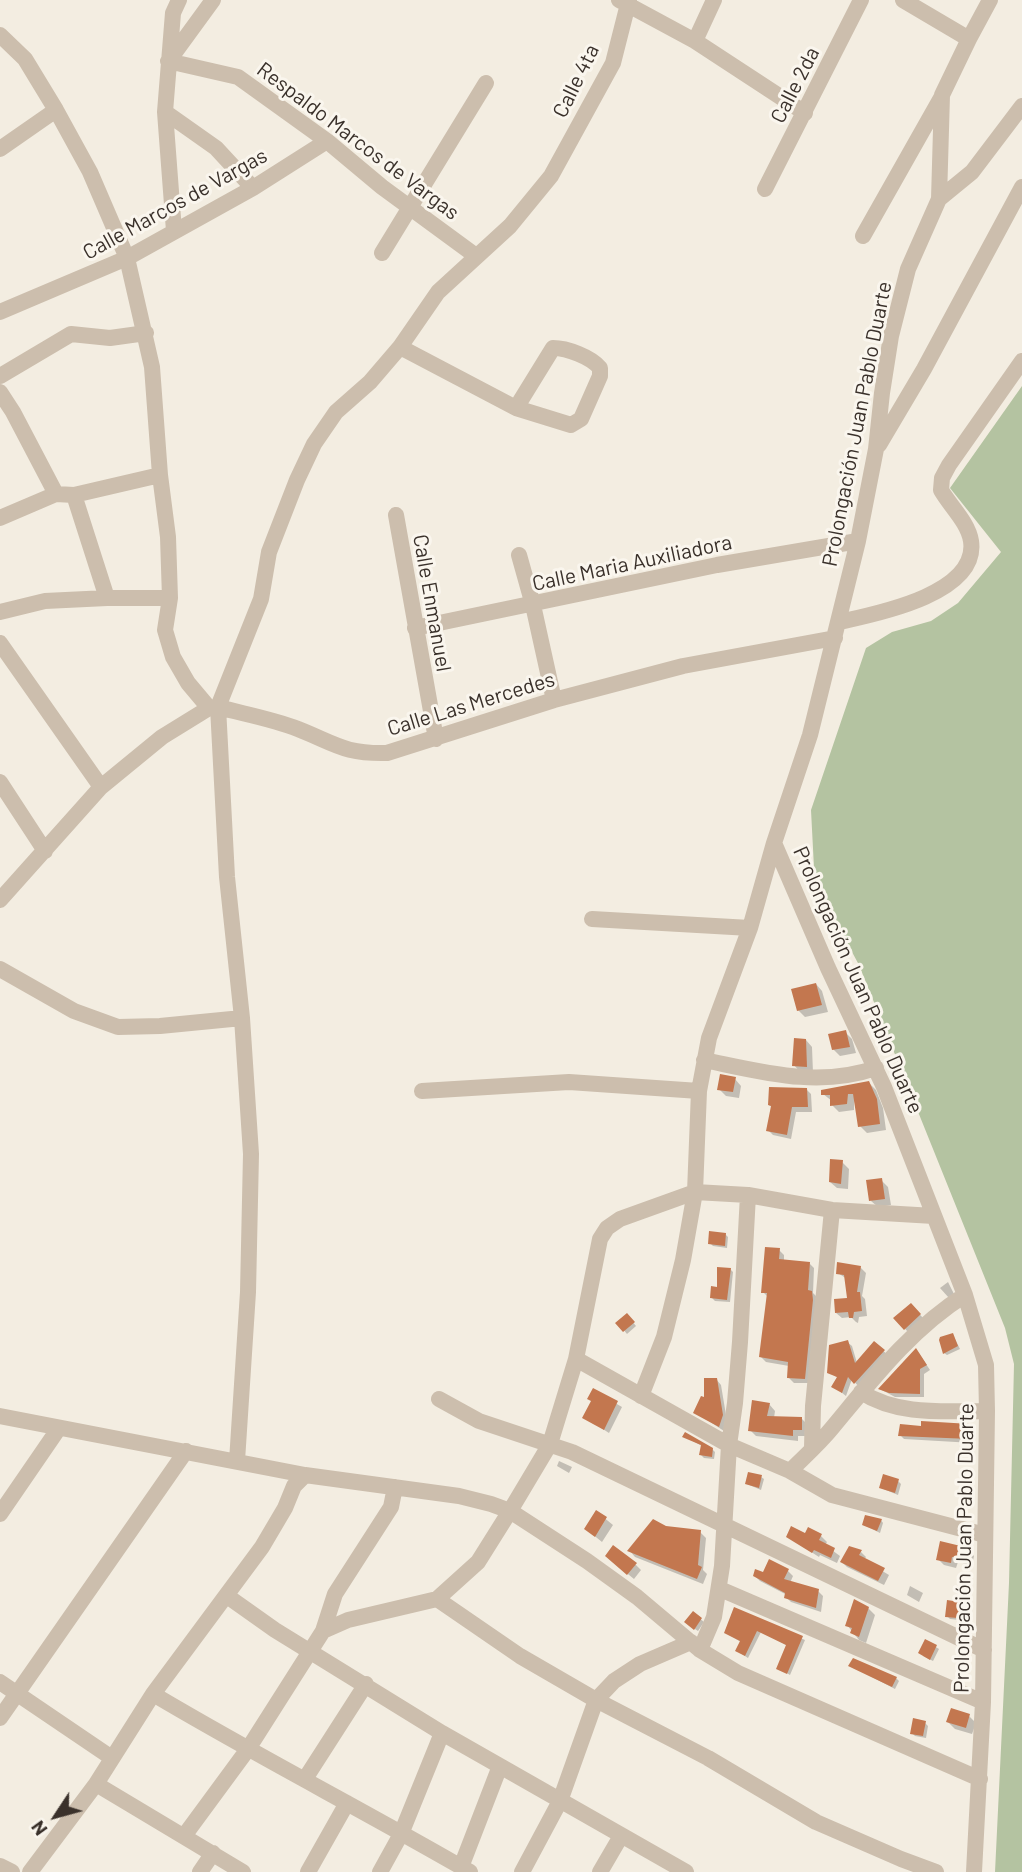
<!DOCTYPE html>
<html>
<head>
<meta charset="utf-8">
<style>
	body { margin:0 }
	#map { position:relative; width:1022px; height:1872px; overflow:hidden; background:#f3ede1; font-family:Barlow,sans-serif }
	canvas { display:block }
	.north { position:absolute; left:21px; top:1781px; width:70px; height:70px; -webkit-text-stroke:5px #faf6ee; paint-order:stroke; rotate:234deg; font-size:19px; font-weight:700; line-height:28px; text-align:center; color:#3a312b }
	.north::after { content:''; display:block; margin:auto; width:24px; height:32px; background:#3a312b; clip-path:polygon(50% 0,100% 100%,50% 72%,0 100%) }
</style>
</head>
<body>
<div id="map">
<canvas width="1022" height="1872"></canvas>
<div class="north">N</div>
</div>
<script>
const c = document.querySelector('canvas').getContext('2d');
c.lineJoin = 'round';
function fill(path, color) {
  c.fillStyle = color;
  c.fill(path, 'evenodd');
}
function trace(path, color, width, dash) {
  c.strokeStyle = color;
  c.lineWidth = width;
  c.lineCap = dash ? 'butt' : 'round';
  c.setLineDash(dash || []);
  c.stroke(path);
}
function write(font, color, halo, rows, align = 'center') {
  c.font = font + ' Barlow,sans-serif';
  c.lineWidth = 6;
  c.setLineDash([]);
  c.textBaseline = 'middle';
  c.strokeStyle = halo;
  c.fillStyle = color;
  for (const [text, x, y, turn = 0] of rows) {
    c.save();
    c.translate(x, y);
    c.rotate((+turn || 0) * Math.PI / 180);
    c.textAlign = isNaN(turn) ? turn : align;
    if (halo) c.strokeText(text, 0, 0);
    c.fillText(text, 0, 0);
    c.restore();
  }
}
fill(new Path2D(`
	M 1022,386 L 1022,1872 L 995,1872 L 1009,1583 L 1014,1364 L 1005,1328 L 859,965 L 829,909 L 814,868 L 811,810 L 866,648 L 892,632 L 931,621 L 958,603 L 1001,552 L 950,488 Z`), '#b4c3a1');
fill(new Path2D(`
	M 816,984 L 822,991 L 828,1012 L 805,1017 L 798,1010 Z
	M 845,1032 L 852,1039 L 856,1053 L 840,1056 L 833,1049 Z
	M 806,1040 L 812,1047 L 813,1073 L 800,1072 L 794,1065 Z
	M 735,1079 L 741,1086 L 739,1098 L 726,1096 L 719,1089 Z
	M 869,1083 L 876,1090 L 883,1108 L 886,1130 L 867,1133 L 860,1126 L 854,1099 L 854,1110 L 839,1112 L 832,1105 L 832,1101 L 823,1094 Z
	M 806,1089 L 811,1094 L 812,1112 L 796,1112 L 791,1139 L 773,1135 L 768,1130 L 772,1107 L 769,1105 Z
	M 842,1162 L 849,1169 L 848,1189 L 837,1188 L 830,1182 Z
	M 881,1180 L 888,1187 L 891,1205 L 878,1207 L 871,1201 Z
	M 725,1234 L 728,1237 L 727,1248 L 713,1246 L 710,1243 Z
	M 779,1250 L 784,1255 L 784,1261 L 809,1263 L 814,1268 L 813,1293 L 817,1297 L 810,1383 L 794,1383 L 789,1378 L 789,1366 L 766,1362 L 761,1357 L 769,1298 L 763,1292 Z
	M 860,1267 L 866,1273 L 862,1296 L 865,1299 L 867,1316 L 859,1317 L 858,1323 L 856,1322 L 851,1317 L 842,1318 L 836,1313 L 849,1299 L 847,1279 L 838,1273 Z
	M 730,1269 L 733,1272 L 730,1302 L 715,1301 L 712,1298 Z
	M 948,1282 L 954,1294 L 949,1298 L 940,1288 Z
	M 911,1305 L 923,1318 L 908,1332 L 896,1319 Z
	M 627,1315 L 636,1326 L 627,1334 L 618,1323 Z
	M 953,1335 L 960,1349 L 947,1355 L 944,1353 Z
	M 847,1342 L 852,1346 L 857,1363 L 874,1343 L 888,1355 L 859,1387 L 852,1379 L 846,1396 L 833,1386 L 838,1378 L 829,1372 Z
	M 920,1355 L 930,1370 L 924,1374 L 924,1397 L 895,1397 L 880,1389 Z
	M 716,1379 L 721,1385 L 727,1421 L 724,1431 L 695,1412 Z
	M 593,1390 L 622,1407 L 609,1433 L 584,1417 L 593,1402 Z
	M 769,1404 L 775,1411 L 774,1418 L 802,1419 L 808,1425 L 807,1436 L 798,1436 L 798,1441 L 756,1436 L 750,1430 Z
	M 970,1425 L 974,1430 L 973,1443 L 904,1439 L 900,1435 L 923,1428 Z
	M 685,1437 L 712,1449 L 715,1452 L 714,1459 L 704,1458 L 701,1455 L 702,1446 Z
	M 559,1461 L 572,1467 L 569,1473 L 557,1466 Z
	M 761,1477 L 764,1479 L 761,1490 L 747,1484 Z
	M 898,1481 L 901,1484 L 898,1495 L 881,1488 Z
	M 597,1512 L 613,1525 L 602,1542 L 586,1529 Z
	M 881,1520 L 883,1523 L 880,1533 L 864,1525 Z
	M 666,1528 L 700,1532 L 706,1538 L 703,1570 L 707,1574 L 703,1584 L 635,1557 L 630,1551 Z
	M 821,1536 L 827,1542 L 825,1545 L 840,1556 L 837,1563 L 820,1555 L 819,1557 L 788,1537 Z
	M 968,1550 L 974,1556 L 972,1565 L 958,1562 L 956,1568 L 944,1565 L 938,1559 Z
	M 861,1552 L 866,1557 L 864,1560 L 889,1575 L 884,1585 L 847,1567 L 842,1562 Z
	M 613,1562 L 636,1565 L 641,1570 L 634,1579 Z
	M 788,1571 L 793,1576 L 790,1583 L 818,1591 L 823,1596 L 821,1612 L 791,1602 L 786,1597 L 787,1595 L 760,1581 L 755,1576 Z
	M 910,1586 L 923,1593 L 919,1602 L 907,1595 Z
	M 959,1603 L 962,1606 L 960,1620 L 950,1619 L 947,1616 Z
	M 868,1608 L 875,1615 L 866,1643 L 859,1640 L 847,1625 Z
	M 735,1609 L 805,1640 L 790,1675 L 778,1668 L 788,1646 L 761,1632 L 748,1658 L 737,1651 L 741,1642 L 729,1635 Z
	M 693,1613 L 704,1622 L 698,1631 L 689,1625 Z
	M 926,1641 L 939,1649 L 933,1661 L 923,1656 Z
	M 851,1666 L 896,1678 L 899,1681 L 895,1689 Z
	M 969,1716 L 976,1723 L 972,1734 L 955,1729 L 948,1722 Z
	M 925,1723 L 928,1726 L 926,1738 L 915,1736 L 912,1733 Z`), '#0003');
fill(new Path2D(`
	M 816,983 L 822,1005 L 797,1011 L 791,989 Z
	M 846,1030 L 850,1047 L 832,1050 L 828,1034 Z
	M 794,1038 L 806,1039 L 807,1067 L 792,1066 Z
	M 720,1074 L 736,1077 L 733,1092 L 717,1090 Z
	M 869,1081 L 877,1099 L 880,1124 L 858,1127 L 853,1094 L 848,1094 L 847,1104 L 830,1106 L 830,1095 L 821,1095 L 821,1090 Z
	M 769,1087 L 807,1088 L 808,1107 L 792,1107 L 787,1135 L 766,1131 L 771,1106 L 768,1105 Z
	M 830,1159 L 843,1160 L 841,1184 L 829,1182 Z
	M 882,1178 L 885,1199 L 869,1201 L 866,1180 Z
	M 709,1231 L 726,1233 L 725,1246 L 708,1244 Z
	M 765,1247 L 780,1248 L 779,1259 L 810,1262 L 808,1290 L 812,1291 L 813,1300 L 805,1379 L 787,1378 L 788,1362 L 759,1357 L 767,1293 L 761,1293 Z
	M 837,1262 L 861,1266 L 857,1292 L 860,1292 L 862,1311 L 854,1312 L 853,1318 L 849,1318 L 848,1312 L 835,1313 L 834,1299 L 847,1298 L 844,1275 L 836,1274 Z
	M 717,1267 L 731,1268 L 727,1300 L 710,1298 L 711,1286 L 717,1287 Z
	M 911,1303 L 921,1314 L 904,1330 L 893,1318 Z
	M 627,1313 L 635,1322 L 623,1332 L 615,1323 Z
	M 953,1333 L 958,1346 L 943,1354 L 939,1340 L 940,1337 Z
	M 848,1340 L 855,1363 L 874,1341 L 885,1350 L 854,1384 L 848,1377 L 842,1393 L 831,1387 L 837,1377 L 827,1373 L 829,1345 Z
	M 916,1348 L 927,1365 L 920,1369 L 920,1394 L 889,1393 L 878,1389 Z
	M 704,1378 L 717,1378 L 723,1415 L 719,1427 L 693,1413 L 701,1396 L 704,1397 Z
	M 593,1388 L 618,1401 L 604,1430 L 582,1418 L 591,1401 L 587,1399 Z
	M 752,1400 L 770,1403 L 767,1416 L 802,1417 L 802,1430 L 793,1430 L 793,1436 L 748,1431 Z
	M 921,1421 L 970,1424 L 970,1439 L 898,1436 L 900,1424 L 921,1426 Z
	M 685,1432 L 713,1448 L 712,1457 L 699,1455 L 701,1445 L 682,1437 Z
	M 748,1472 L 762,1475 L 759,1488 L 745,1484 Z
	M 883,1474 L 899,1479 L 895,1493 L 879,1488 Z
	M 596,1510 L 607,1517 L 595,1537 L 584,1529 Z
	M 865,1515 L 882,1519 L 877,1531 L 862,1525 Z
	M 653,1519 L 666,1526 L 701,1530 L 698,1565 L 702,1567 L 697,1579 L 627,1551 Z
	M 791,1526 L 805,1533 L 808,1527 L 822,1534 L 819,1540 L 835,1548 L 831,1558 L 814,1550 L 812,1553 L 786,1537 Z
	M 940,1541 L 969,1548 L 967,1560 L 952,1557 L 951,1563 L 936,1560 Z
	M 613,1545 L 637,1563 L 627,1575 L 605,1556 Z
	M 849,1546 L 862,1550 L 859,1555 L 885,1568 L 878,1581 L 840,1562 Z
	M 769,1559 L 789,1569 L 784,1579 L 819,1589 L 816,1608 L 784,1598 L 785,1593 L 753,1576 L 755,1569 L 763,1572 Z
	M 854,1599 L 869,1607 L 859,1637 L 850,1633 L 852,1628 L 845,1626 Z
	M 947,1600 L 960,1602 L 958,1618 L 945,1617 Z
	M 734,1607 L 803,1636 L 787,1674 L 776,1669 L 786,1645 L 757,1631 L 745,1656 L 735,1651 L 740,1641 L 724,1633 Z
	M 693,1611 L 702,1618 L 694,1630 L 684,1622 Z
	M 925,1639 L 937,1645 L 930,1660 L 918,1653 Z
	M 853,1658 L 897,1677 L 892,1687 L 848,1666 Z
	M 951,1708 L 970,1714 L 966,1728 L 946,1722 Z
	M 913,1718 L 926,1721 L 923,1736 L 910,1734 Z`), '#c3774f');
trace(new Path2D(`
	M 619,0 L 695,41 L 805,113
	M 903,0 L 969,39
	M 0,35 L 25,59 L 56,110 L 90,172 L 127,258 L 152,367 L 160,475 L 168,537 L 170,598 L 165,630 L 173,657 L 188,683 L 209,708 L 218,707 C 244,714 273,719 298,729 C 336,744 344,754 387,753 L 554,700 L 683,666 L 835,638
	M 695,41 L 714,0
	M 170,59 L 213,0
	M 168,61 L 238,77 L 327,141 L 382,187 L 476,256
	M 165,112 L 216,148 L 253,188
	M 0,149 L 56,110
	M 765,189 L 861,0
	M 939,199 L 972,172 L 1022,106
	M 174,231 L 165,112 L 173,13 L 179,0
	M 863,236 L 941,98
	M 382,253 L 486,83
	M 0,312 L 127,258 L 253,188 L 327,141
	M 400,347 L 516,408 L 571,425 L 581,419 L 600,376 L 600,368 C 591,357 567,348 553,348 L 516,408
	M 0,376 L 71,334 L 110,338 L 146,333
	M 0,392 L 13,412 L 56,494
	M 879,445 L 924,369 L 1022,187
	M 74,495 L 107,598
	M 396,515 L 436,739
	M 0,518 L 56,494 L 74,495 L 160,475
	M 519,555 L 533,605 L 554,700
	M 0,612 L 45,601 L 107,598 L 170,598
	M 839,622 C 876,614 979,594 971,541 C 968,522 950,506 941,490 L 942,478 L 949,465 L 1022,361
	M 415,628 L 717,565 L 858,541
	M 0,643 L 101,787
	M 0,782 L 45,851
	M 0,900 L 101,787 L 162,737 L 209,708
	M 592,919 L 750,928
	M 0,969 L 74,1011 L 118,1027 L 160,1026 L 242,1018
	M 704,1060 C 763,1072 818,1088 876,1068
	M 422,1091 L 569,1082 L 699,1091
	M 576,1359 L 729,1445 L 790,1471 L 832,1495 L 985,1535
	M 861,1392 C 898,1416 944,1411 987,1411
	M 641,1396 L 664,1337 L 683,1260 L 695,1192 L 699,1091 L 709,1038 L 750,928 L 774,843
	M 439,1399 L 479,1421 L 572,1452 L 984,1650
	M 0,1416 L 305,1475 L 459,1496 L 491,1504 L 510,1511 L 550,1444 L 576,1359 L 600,1239 L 607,1228 L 620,1219 L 695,1192 L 748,1195 L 832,1210 L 934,1216
	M 812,1448 L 813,1406 L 832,1210
	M 237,1461 L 248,1292 L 251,1154 L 242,1018 L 227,877 L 218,707 L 261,599 L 269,552 L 297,480 L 314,444 L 336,412 L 370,382 L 400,347 L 438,292 L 510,226 L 551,176 L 613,63 L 629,0
	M 790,1471 C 804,1457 819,1444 832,1428 C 872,1380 911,1329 965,1295
	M 0,1514 L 59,1428
	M 720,1589 L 983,1702
	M 227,1596 L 275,1630 L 442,1733 L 686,1872
	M 437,1599 L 520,1656 L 596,1700 L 708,1758 L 816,1822 L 901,1859 L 936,1872
	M 323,1631 L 335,1594 L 391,1507 L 395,1487
	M 700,1650 L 714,1617 L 722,1566 L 729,1445 L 735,1403 L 740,1342 L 748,1195
	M 0,1682 L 112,1758
	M 153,1694 C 257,1756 365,1811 470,1872
	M 0,1718 L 186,1451
	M 305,1779 L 366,1684
	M 96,1784 L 243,1872
	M 184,1836 L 248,1749 L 323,1631 L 348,1620 L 437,1599 L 478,1562 L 510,1511 L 587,1561 L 637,1597 L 700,1650 L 738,1673 L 980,1779
	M 0,1866 L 12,1872
	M 461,1867 L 500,1766
	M 30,1872 L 96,1784 L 153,1694 L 262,1547 L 285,1508 L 294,1486 L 305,1475
	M 200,1872 L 213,1853
	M 308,1872 L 347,1803
	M 380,1872 L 401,1834 L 442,1733
	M 522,1872 L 560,1801 L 596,1700 L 614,1681 L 640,1664 L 691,1642
	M 600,1872 L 621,1836
	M 974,1872 L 983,1702 L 987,1411 L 986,1365 L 965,1295 L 884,1087 L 828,968 L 774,843 L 810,735 L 858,541 L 876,449 L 882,393 L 891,336 L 908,269 L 939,199 L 942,95 L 969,39 L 990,0`), '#ccbead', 16);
write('21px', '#3a312b', '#faf6ee', [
	["Calle 4ta",576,81,-64],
	["Calle 2da",795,85,-63],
	["Respaldo Marcos de Vargas",358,141,37],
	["Calle Marcos de Vargas",175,204,-29],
	["Prolongación Juan Pablo Duarte",857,424,-79],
	["Calle Maria Auxiliadora",632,563,-12],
	["Calle Enmanuel",432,603,80],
	["Calle Las Mercedes",471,704,-17],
	["Prolongación Juan Pablo Duarte",858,980,66],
	["Prolongación Juan Pablo Duarte",964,1548,-89]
]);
</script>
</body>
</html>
